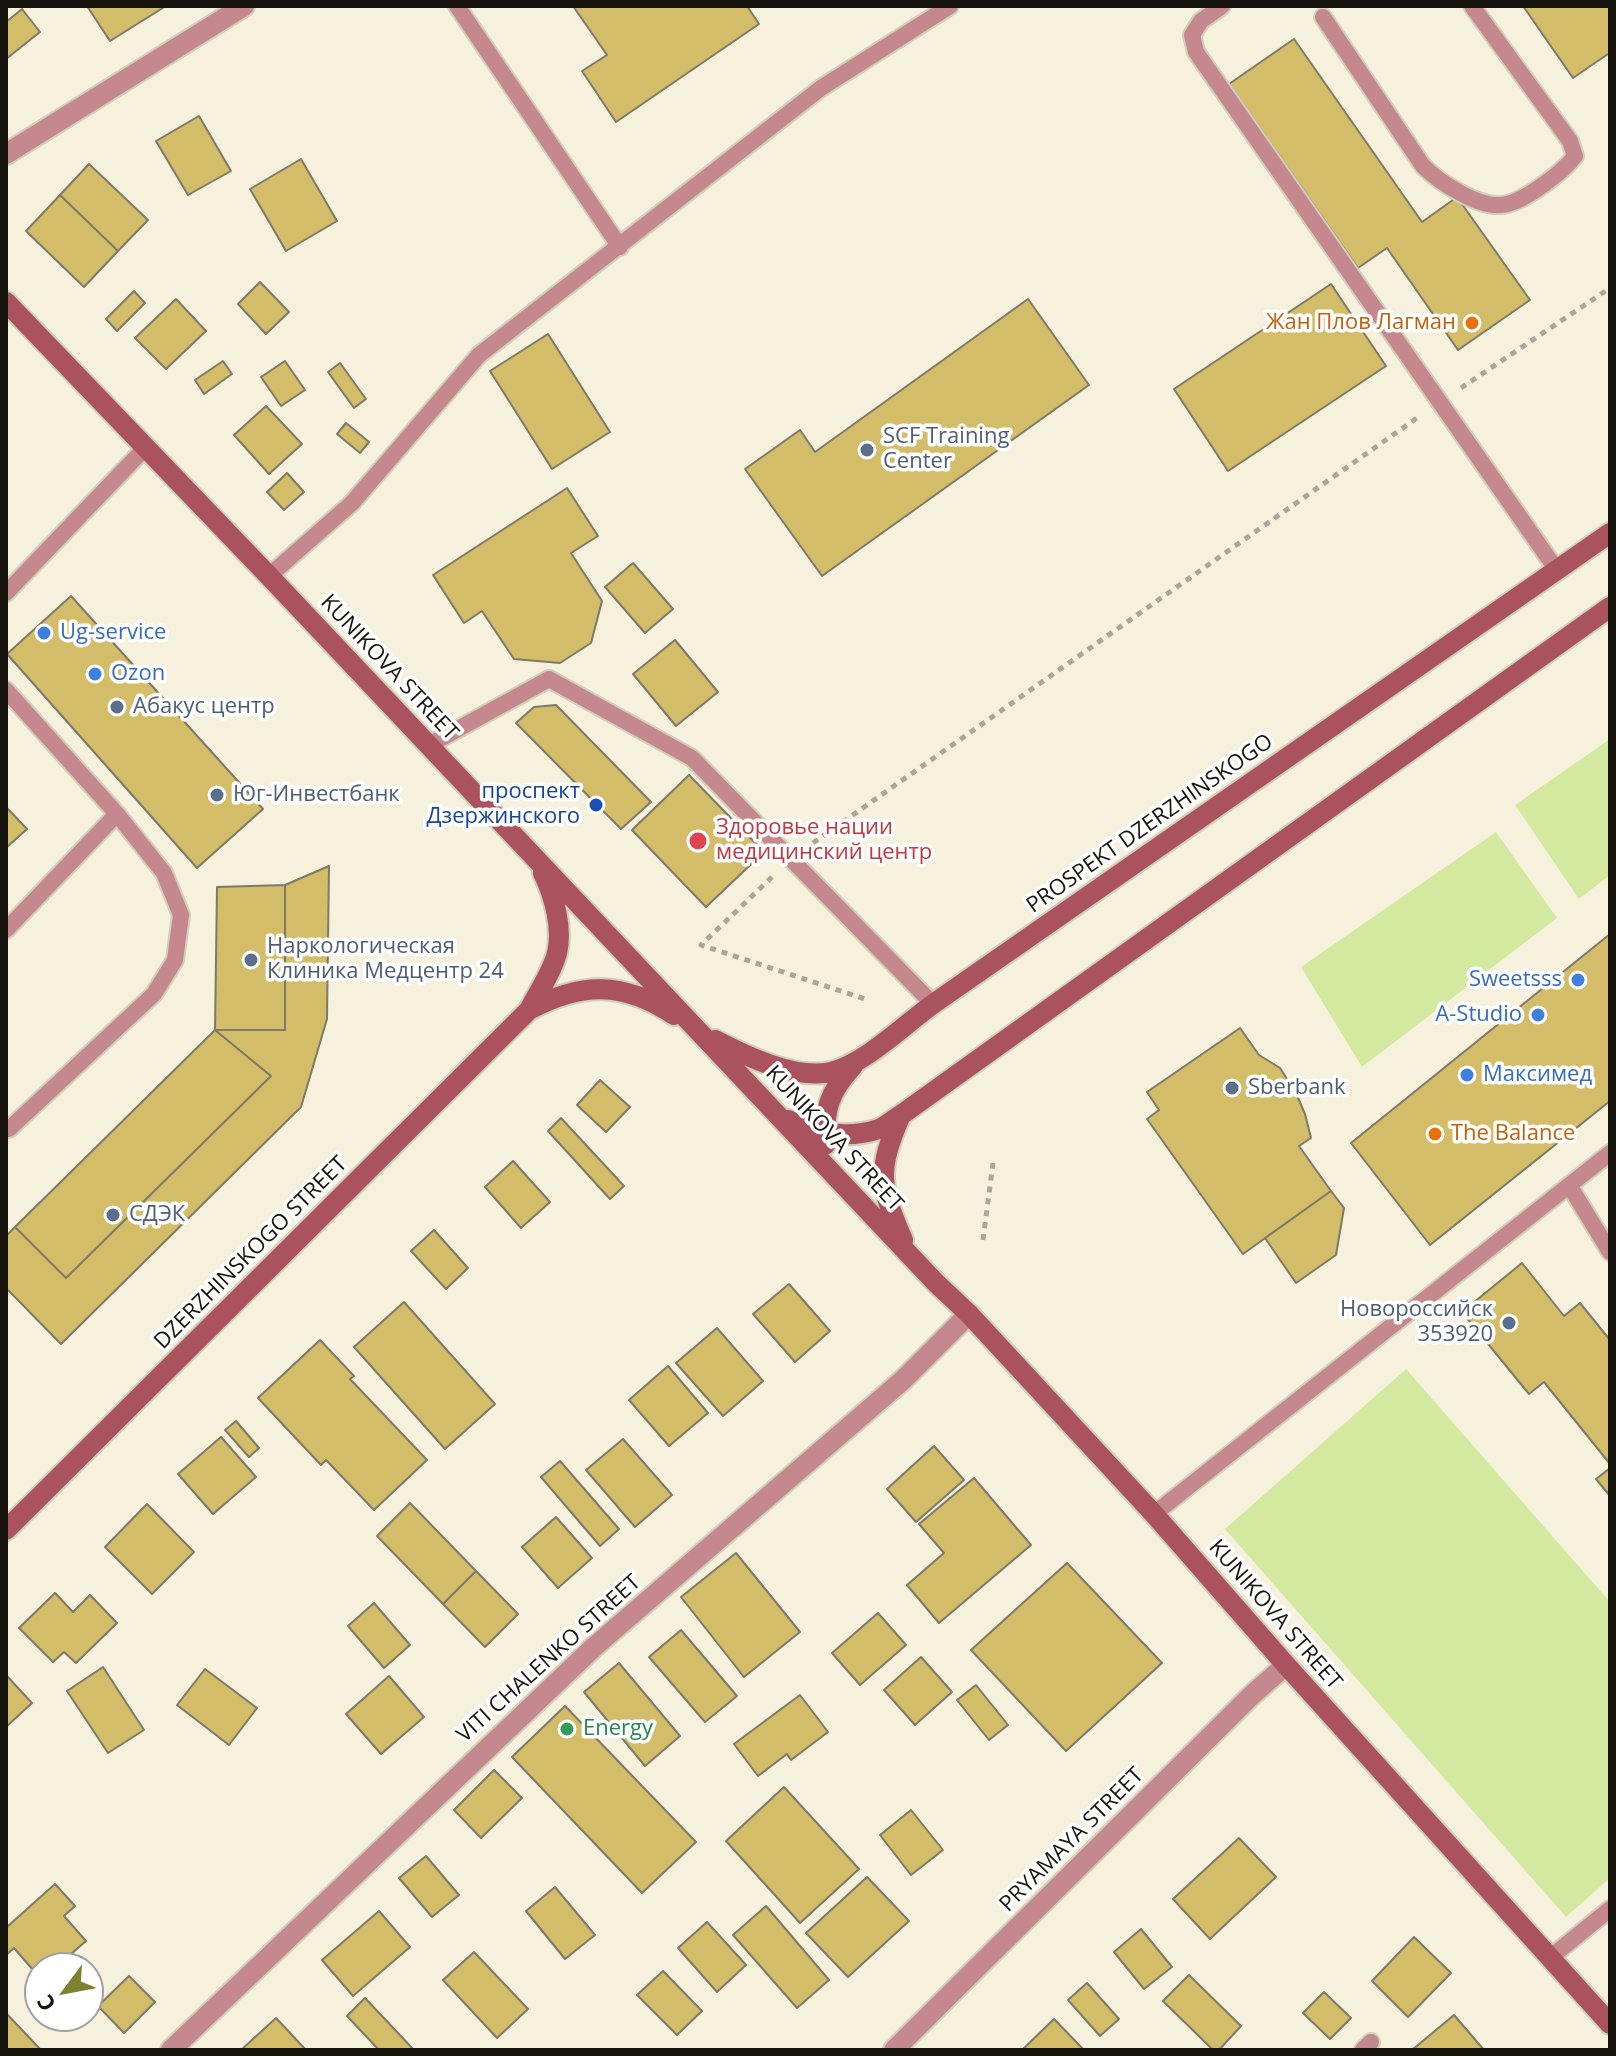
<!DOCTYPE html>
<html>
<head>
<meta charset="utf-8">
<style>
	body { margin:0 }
	#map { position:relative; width:1616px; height:2056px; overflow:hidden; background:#f6f1dd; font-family:"Open Sans",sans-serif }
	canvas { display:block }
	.frame { position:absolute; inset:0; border:8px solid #16140d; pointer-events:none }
	.north { position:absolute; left:24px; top:1952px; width:80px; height:80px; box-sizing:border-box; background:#fff; border:2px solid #a2a19e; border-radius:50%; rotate:238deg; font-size:22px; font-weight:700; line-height:32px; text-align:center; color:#16140d }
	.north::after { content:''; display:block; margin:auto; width:28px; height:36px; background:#7e822c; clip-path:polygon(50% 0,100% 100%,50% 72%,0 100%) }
</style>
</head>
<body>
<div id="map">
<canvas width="1616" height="2056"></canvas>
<div class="frame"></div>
<div class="north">С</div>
</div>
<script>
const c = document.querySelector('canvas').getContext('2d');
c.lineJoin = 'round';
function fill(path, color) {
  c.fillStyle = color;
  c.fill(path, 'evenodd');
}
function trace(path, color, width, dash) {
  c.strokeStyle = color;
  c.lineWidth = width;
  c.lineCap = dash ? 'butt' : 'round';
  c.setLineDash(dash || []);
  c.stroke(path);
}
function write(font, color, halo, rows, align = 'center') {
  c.font = font + ' "Open Sans",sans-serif';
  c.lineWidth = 7;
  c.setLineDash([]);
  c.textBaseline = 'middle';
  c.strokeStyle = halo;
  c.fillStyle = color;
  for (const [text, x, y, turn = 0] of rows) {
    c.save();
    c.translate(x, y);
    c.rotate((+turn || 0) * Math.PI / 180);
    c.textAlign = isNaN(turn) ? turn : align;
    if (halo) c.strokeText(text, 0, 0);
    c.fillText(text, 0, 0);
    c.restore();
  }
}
fill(new Path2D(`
	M 1610,739 L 1610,875 L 1579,899 L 1515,805 Z
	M 1496,832 L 1557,918 L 1362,1067 L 1301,967 Z
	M 1406,1369 L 1610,1602 L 1610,1878 L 1566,1917 L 1225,1529 Z`), '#d3e9a0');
const building = new Path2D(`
	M 87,6 L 166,6 L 110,41 Z
	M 573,6 L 747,6 L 759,24 L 616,122 L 582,71 L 607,55 Z
	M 1523,6 L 1610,6 L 1610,57 L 1608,54 L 1573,78 Z
	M 22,9 L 40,32 L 6,59 L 6,22 Z
	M 1294,39 L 1422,222 L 1457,197 L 1530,300 L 1458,350 L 1387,248 L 1358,268 L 1229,84 Z
	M 199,116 L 231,171 L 188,195 L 156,141 Z
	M 301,159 L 337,221 L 286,251 L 250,189 Z
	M 89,164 L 148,220 L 118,251 L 60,195 Z
	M 60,195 L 118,251 L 84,287 L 26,231 Z
	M 260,282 L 289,312 L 266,334 L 238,304 Z
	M 1331,284 L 1386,366 L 1228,471 L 1174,389 Z
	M 134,291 L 145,303 L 117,331 L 106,319 Z
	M 176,299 L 206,331 L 166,369 L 135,338 Z
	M 1028,299 L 1089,385 L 822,576 L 745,469 L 800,430 L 815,452 Z
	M 548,334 L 610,432 L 552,469 L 490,371 Z
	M 223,361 L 232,374 L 204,394 L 195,380 Z
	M 285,361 L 305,390 L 281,406 L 261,377 Z
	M 340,363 L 366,399 L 354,408 L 328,372 Z
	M 266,406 L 302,444 L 269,474 L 234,435 Z
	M 346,423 L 369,442 L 360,453 L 337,434 Z
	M 287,473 L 304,492 L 284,510 L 267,492 Z
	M 567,488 L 598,536 L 571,553 L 602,601 L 591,643 L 560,663 L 514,659 L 482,611 L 464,623 L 433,575 Z
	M 633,563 L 673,609 L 645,633 L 605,587 Z
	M 71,596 L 263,809 L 197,868 L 7,654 Z
	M 675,640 L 718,692 L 676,726 L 633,674 Z
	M 556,705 L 651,802 L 621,829 L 516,723 L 534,707 Z
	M 689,775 L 764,852 L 706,907 L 632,830 Z
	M 6,807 L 27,829 L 6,848 Z
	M 329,866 L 327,1019 L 301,1107 L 61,1344 L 8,1290 L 6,1292 L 6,1236 L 15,1227 L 66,1278 L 271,1076 L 215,1030 L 285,1030 L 285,885 Z
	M 285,885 L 285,1030 L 215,1030 L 217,887 Z
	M 1610,934 L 1610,1101 L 1430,1245 L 1351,1143 Z
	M 1240,1028 L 1259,1055 L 1280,1068 L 1296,1093 L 1305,1114 L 1311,1138 L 1299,1146 L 1331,1191 L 1243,1254 L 1147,1119 L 1159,1110 L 1147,1092 Z
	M 215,1030 L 271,1076 L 66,1278 L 15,1227 Z
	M 600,1080 L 630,1107 L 606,1132 L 577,1105 Z
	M 561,1118 L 624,1186 L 610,1199 L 548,1131 Z
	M 513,1161 L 550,1202 L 521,1228 L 485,1187 Z
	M 1331,1191 L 1344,1208 L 1336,1255 L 1296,1283 L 1265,1238 Z
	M 434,1230 L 468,1268 L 446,1289 L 411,1251 Z
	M 1522,1263 L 1564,1316 L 1580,1303 L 1610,1340 L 1610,1464 L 1544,1382 L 1529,1394 L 1462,1312 Z
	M 789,1284 L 830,1331 L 795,1362 L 753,1314 Z
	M 404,1302 L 495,1404 L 445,1449 L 354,1347 Z
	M 717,1328 L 763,1381 L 723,1416 L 676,1363 Z
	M 320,1340 L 354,1376 L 350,1379 L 427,1460 L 374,1510 L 326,1460 L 321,1465 L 258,1398 Z
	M 668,1366 L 708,1413 L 669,1446 L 629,1400 Z
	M 236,1421 L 259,1448 L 249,1457 L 225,1430 Z
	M 221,1437 L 256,1477 L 213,1514 L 178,1474 Z
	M 623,1439 L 672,1495 L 635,1527 L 586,1470 Z
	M 934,1446 L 964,1480 L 916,1522 L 887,1489 Z
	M 560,1461 L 619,1529 L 600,1546 L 541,1477 Z
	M 1610,1468 L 1610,1496 L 1596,1479 Z
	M 974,1478 L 1031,1545 L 939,1623 L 907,1585 L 944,1553 L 919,1524 Z
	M 410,1503 L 476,1571 L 443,1604 L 377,1536 Z
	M 147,1504 L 194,1552 L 152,1594 L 105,1547 Z
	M 556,1517 L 592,1558 L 558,1588 L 522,1547 Z
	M 736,1553 L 800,1632 L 744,1677 L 681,1597 Z
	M 1067,1563 L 1162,1663 L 1066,1751 L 971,1650 Z
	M 476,1571 L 518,1614 L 485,1647 L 443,1604 Z
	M 55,1593 L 73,1612 L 90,1595 L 117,1623 L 76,1663 L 64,1652 L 53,1662 L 19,1628 Z
	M 374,1603 L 410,1645 L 384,1668 L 348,1626 Z
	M 878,1613 L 906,1645 L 860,1685 L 832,1653 Z
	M 681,1630 L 737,1696 L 705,1722 L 649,1657 Z
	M 921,1657 L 952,1692 L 915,1725 L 884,1690 Z
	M 619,1663 L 680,1736 L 645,1766 L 584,1692 Z
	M 103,1667 L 144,1730 L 108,1753 L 67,1691 Z
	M 205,1669 L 257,1708 L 229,1745 L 177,1705 Z
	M 6,1675 L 32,1703 L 6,1727 Z
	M 389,1676 L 424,1717 L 381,1754 L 346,1714 Z
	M 976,1685 L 1008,1725 L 989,1740 L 957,1700 Z
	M 800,1695 L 828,1732 L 791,1760 L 787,1754 L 758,1776 L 734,1744 Z
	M 565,1706 L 696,1842 L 642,1893 L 512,1757 Z
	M 494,1770 L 522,1798 L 481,1838 L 454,1810 Z
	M 784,1787 L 859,1869 L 800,1923 L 726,1841 Z
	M 911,1810 L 943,1850 L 911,1875 L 880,1835 Z
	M 1239,1838 L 1276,1877 L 1210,1939 L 1173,1899 Z
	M 426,1856 L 459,1895 L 432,1917 L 399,1878 Z
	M 867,1877 L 909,1921 L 848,1977 L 806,1933 Z
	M 55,1884 L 75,1906 L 64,1916 L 86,1941 L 55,1968 L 40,1968 L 40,1978 L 14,1948 L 6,1955 L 6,1923 L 8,1926 Z
	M 555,1887 L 595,1935 L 565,1959 L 526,1911 Z
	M 766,1906 L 829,1980 L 797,2008 L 733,1935 Z
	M 379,1911 L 410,1947 L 353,1996 L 322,1960 Z
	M 707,1922 L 746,1965 L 717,1992 L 678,1948 Z
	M 1141,1929 L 1172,1967 L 1144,1989 L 1114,1952 Z
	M 1414,1937 L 1451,1973 L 1408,2017 L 1372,1981 Z
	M 474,1952 L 528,2009 L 497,2038 L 443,1980 Z
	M 663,1971 L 702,2011 L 677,2035 L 637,1995 Z
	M 1189,1975 L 1241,2026 L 1219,2050 L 1213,2050 L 1163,2001 Z
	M 129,1976 L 155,2002 L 124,2033 L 98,2006 Z
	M 1087,1983 L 1119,2019 L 1100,2036 L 1068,2000 Z
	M 1324,1992 L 1351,2018 L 1330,2039 L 1303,2013 Z
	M 365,1998 L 414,2050 L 379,2050 L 347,2016 Z
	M 6,2013 L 41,2050 L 6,2050 Z
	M 1454,2015 L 1484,2050 L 1412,2050 Z
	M 276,2018 L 306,2050 L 241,2050 Z
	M 1054,2019 L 1084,2050 L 1022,2050 Z`);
fill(building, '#d3bd68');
trace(building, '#7e7968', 2);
const lane = new Path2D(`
	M 457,6 L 620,247
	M 1222,6 L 1201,21 L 1192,35 L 1196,52 L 1556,569
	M 1323,17 L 1423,166 C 1439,182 1477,207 1501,205 C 1522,204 1563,172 1575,156 L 1570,141 L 1472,6
	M 269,576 L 352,503 L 479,355 L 821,88 L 950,6
	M 6,593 L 146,447
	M 6,690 L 117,814 L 164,873 L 181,915 L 175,960 L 154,994 L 9,1129 L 6,1129
	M 429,745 L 549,679 L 692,758 L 933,1004
	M 6,930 L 117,814
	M 1569,1185 L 1610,1252
	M 1154,1514 L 1610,1153
	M 1551,1957 L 1610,1909
	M 1363,2050 L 1371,2042`);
const street = new Path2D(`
	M 6,154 L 244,6
	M 171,2050 L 594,1647 L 903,1380 L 969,1314
	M 894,2050 L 1253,1694 L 1286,1665`);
const secondary = new Path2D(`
	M 6,302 L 269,576 L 936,1283 L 969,1314 L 1154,1514 L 1286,1665 L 1610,2024
	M 529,1010 C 538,992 552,973 557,953 C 563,928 554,896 543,873
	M 715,1040 C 746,1056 795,1080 831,1072 C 866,1063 904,1025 933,1004 L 1610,533
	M 788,1120 C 815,1134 849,1139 879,1129 C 886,1126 894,1119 901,1115
	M 825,1145 C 824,1109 829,1092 853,1066
	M 903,1240 C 879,1185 877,1170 901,1115 L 1610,607
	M 6,1530 L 529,1010 C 581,982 623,981 674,1015`);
trace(lane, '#d2cebc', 20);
trace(street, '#d2cebc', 24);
trace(secondary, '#d2cebc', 24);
trace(new Path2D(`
	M 1461,388 L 1610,288
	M 813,843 L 1417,418
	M 772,877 L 701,945 L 865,999
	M 983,1240 L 993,1163`), '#aba797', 5, [6, 6]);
trace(lane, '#c5888e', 16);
trace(street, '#c5888e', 20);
trace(secondary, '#aa535f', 20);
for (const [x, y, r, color] of [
	[1472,323,8,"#e8710a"],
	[867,450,8,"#5c6f8a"],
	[44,633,8,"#3f7fe0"],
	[95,674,8,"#3f7fe0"],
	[117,707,8,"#5c6f8a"],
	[217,795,8,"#5c6f8a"],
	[596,805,8,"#1a4fb4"],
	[698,841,10,"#e0444e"],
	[251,960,8,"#5c6f8a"],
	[1578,980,8,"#3f7fe0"],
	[1538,1015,8,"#3f7fe0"],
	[1467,1075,8,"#3f7fe0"],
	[1232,1088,8,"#5c6f8a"],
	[1435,1134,8,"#e8710a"],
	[113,1215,8,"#5c6f8a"],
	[1509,1323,8,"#5c6f8a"],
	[567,1729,8,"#2e9e5b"]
]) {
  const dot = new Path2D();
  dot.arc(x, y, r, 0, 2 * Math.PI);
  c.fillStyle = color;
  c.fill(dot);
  trace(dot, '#fff', 3);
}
write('22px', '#c56008', '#fff', [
	["Жан Плов Лагман",1456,323],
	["The Balance",1451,1134,"left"]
], 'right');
write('22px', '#4e5e75', '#fff', [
	["SCF Training",883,437],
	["Center",883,462],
	["Абакус центр",133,707],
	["Юг-Инвестбанк",233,795],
	["Наркологическая",267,947],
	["Клиника Медцентр 24",267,972],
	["Sberbank",1248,1088],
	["СДЭК",129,1215],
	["Новороссийск",1493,1310,"right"],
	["353920",1493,1335,"right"]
], 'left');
write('22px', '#366cbe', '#fff', [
	["Ug-service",60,633],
	["Ozon",111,674],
	["Sweetsss",1562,980,"right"],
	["A-Studio",1522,1015,"right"],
	["Максимед",1483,1075]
], 'left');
write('22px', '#16140d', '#fff', [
	["KUNIKOVA STREET",389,668,47],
	["PROSPEKT DZERZHINSKOGO",1150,824,-35],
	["KUNIKOVA STREET",834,1139,47],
	["DZERZHINSKOGO STREET",251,1253,-45],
	["KUNIKOVA STREET",1275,1615,49],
	["VITI CHALENKO STREET",549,1659,-42],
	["PRYAMAYA STREET",1072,1840,-45]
]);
write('22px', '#164399', '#fff', [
	["проспект",580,792],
	["Дзержинского",580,817]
], 'right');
write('22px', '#be3a42', '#fff', [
	["Здоровье нации",716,828],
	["медицинский центр",716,853]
], 'left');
write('22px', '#27864d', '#fff', [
	["Energy",583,1729]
], 'left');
</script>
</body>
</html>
